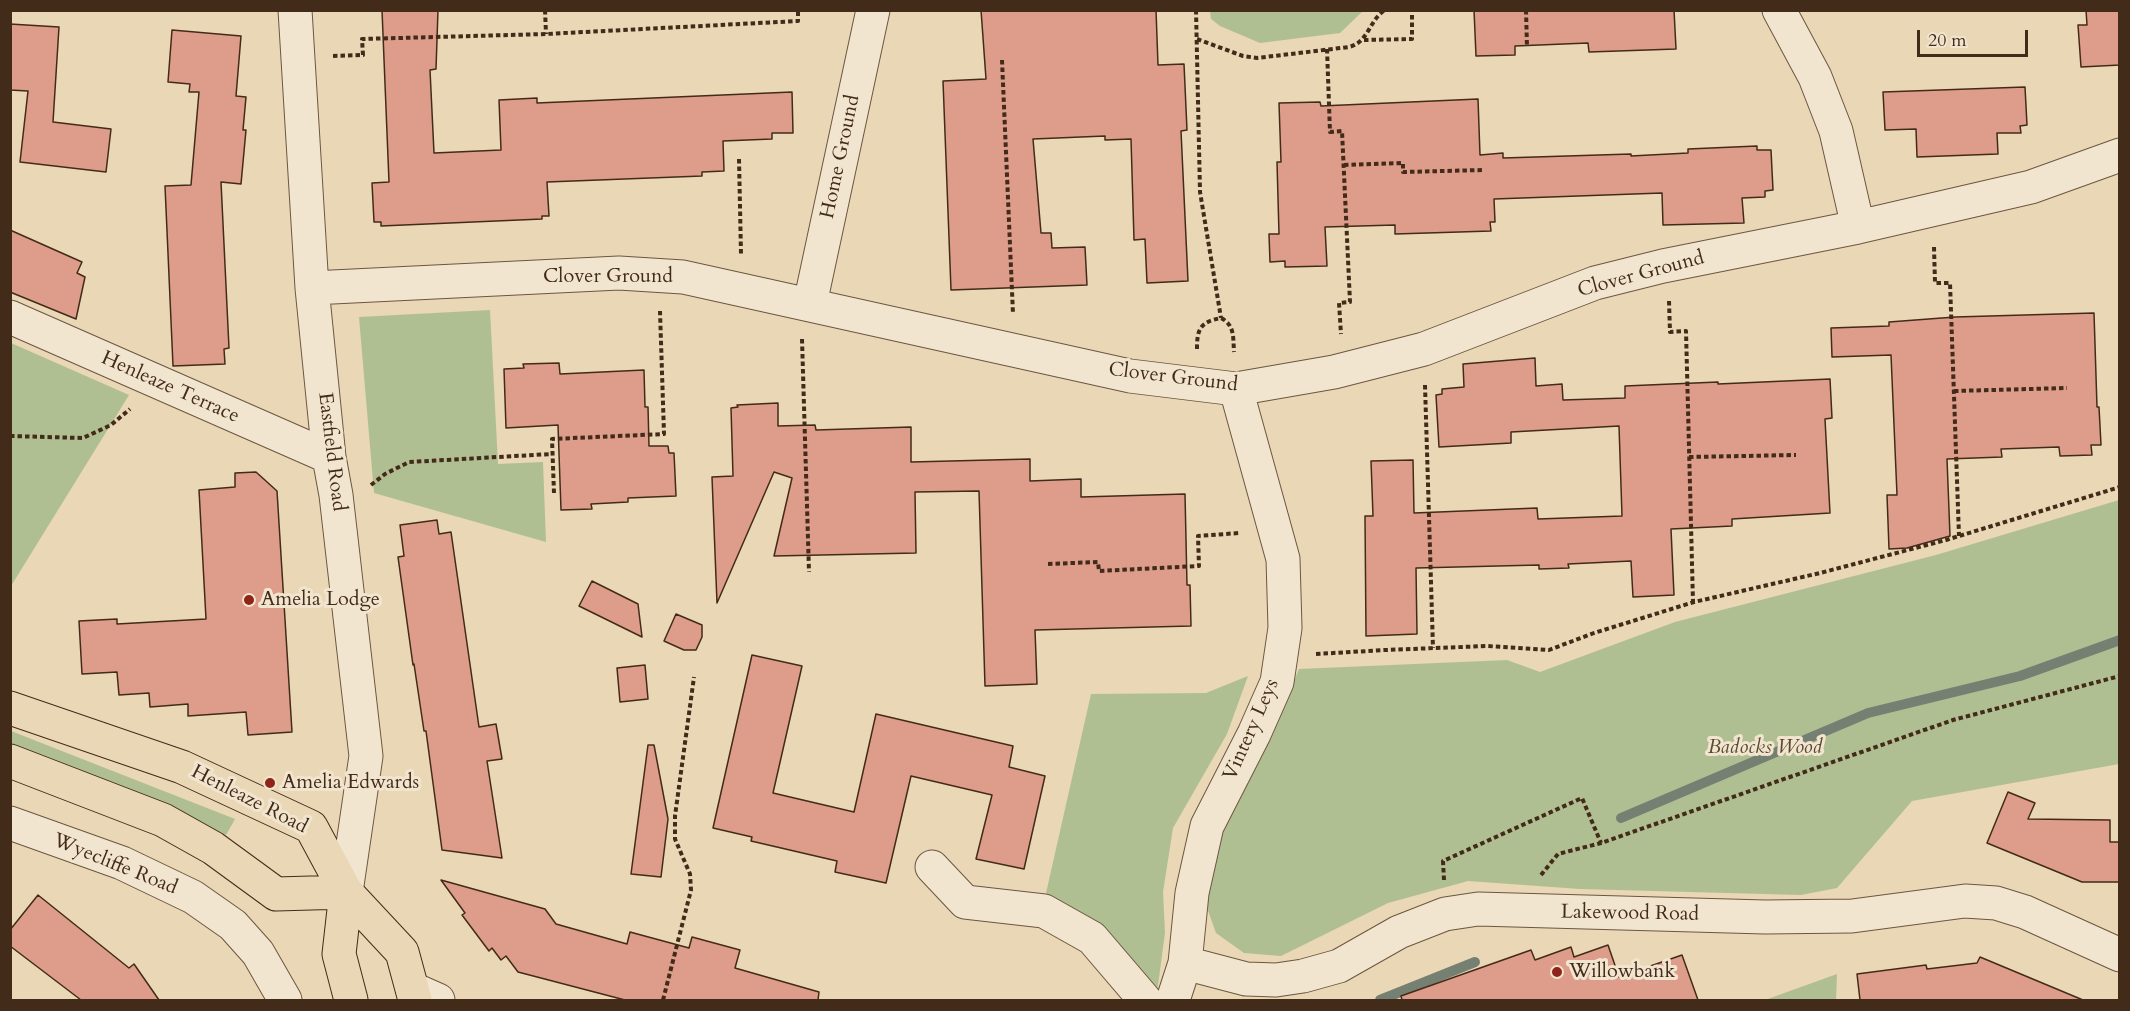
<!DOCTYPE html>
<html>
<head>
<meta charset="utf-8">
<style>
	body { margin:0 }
	#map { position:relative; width:2130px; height:1011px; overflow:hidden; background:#e9d7b5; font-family:Cardo,serif }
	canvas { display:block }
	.frame { position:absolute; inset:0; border:12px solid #432b1a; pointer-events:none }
	.scale { position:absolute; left:1917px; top:30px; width:111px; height:27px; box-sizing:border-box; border:3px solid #432b1a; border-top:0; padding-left:8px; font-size:18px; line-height:21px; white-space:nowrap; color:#432b1a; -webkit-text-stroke:4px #f1e5cf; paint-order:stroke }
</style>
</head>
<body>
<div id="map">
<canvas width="2130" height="1011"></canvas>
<div class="frame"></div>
<div class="scale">20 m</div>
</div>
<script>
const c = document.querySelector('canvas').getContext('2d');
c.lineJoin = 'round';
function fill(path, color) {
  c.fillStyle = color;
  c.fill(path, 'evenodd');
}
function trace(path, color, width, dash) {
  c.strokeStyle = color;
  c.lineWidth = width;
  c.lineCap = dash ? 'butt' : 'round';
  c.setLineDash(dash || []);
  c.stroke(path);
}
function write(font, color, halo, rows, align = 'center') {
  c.font = font + ' Cardo,serif';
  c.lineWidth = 6;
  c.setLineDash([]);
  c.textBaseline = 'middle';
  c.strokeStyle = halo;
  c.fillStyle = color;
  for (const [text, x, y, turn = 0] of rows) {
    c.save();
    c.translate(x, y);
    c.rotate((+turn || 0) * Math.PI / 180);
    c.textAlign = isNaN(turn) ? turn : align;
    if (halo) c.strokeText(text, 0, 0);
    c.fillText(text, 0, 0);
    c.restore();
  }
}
fill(new Path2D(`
	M 1210,11 L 1210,10 L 1363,11 L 1340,33 L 1260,43 L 1220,26 L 1211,19 Z
	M 490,310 L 498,464 L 543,462 L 546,542 L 374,493 L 359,317 Z
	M 11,343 L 129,395 L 11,586 Z
	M 2119,500 L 2119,764 L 1912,801 L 1837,888 L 1801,895 L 1580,889 L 1468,881 L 1388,903 L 1281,956 L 1244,953 L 1216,933 L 1206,905 L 1222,832 L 1272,735 L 1299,669 L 1507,660 L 1540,672 L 1675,622 L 1936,555 Z
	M 1248,676 L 1227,734 L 1173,828 L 1163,892 L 1165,933 L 1156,1000 L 1044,902 L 1091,694 L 1206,693 Z
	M 11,731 L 235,819 L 226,835 L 164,806 L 11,752 Z
	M 1837,974 L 1836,1000 L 1765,1000 Z`), '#b0bf92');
trace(new Path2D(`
	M 1621,818 L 1868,713 L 2020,676 L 2120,640
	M 1380,1000 L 1475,962`), '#758073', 10);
const building = new Path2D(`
	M 382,10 L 438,10 L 436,69 L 430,70 L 434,153 L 501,150 L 499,100 L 537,98 L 537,103 L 792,92 L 793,133 L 772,133 L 772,139 L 723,141 L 724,171 L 702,172 L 702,176 L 547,182 L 549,216 L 542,216 L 542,219 L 381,226 L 381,222 L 374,222 L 372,183 L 389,182 Z
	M 981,10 L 1156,10 L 1158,65 L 1184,64 L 1187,130 L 1181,131 L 1188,281 L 1147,283 L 1145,239 L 1134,240 L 1131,139 L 1105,140 L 1105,136 L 1033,139 L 1041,233 L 1051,233 L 1052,248 L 1085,247 L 1087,285 L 951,290 L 943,81 L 986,79 Z
	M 1474,10 L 1674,10 L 1676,49 L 1589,52 L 1588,43 L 1515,46 L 1515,55 L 1476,56 Z
	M 2086,10 L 2120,10 L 2120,65 L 2081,67 L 2078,25 L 2087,25 Z
	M 10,24 L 59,27 L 53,122 L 111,129 L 106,172 L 20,162 L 28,91 L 10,90 Z
	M 172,30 L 241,36 L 236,96 L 246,97 L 243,130 L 246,130 L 241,184 L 221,182 L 229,348 L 224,349 L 225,364 L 173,366 L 165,186 L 191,185 L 199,92 L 189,92 L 190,84 L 168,82 Z
	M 2025,87 L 2027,125 L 2020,126 L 2021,133 L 1997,133 L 1998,154 L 1917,157 L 1916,129 L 1885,130 L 1883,92 Z
	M 1478,99 L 1480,155 L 1503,153 L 1503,158 L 1631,154 L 1631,156 L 1688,153 L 1688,149 L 1757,146 L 1757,150 L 1771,150 L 1773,190 L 1765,191 L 1765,197 L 1742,198 L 1744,223 L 1663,225 L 1662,193 L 1494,199 L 1495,222 L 1490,222 L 1491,231 L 1395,234 L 1395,225 L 1325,227 L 1327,266 L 1285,267 L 1285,261 L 1270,262 L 1269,234 L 1279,234 L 1277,162 L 1281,162 L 1279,103 L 1320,102 L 1321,106 Z
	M 10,230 L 82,262 L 77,273 L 85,277 L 76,319 L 10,292 Z
	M 2094,313 L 2097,407 L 2099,407 L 2101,445 L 2091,445 L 2092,455 L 2060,456 L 2059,447 L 2001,449 L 2002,457 L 1947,459 L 1950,536 L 1907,548 L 1889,549 L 1887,495 L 1897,495 L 1891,355 L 1832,357 L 1831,328 L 1889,326 L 1889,322 L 1955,317 Z
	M 1535,358 L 1536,386 L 1562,384 L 1563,400 L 1625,398 L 1625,386 L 1718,382 L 1718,384 L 1830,379 L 1832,418 L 1825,419 L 1830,513 L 1732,519 L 1732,526 L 1671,529 L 1674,595 L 1633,597 L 1631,561 L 1568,564 L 1569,568 L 1539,569 L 1539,565 L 1416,568 L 1417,634 L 1366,636 L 1365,516 L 1373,516 L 1371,461 L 1413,460 L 1414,513 L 1537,508 L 1538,519 L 1622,516 L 1619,426 L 1511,432 L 1511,443 L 1439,447 L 1436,395 L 1442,394 L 1442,389 L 1464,387 L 1463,364 Z
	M 559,363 L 560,374 L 644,370 L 645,407 L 648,407 L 649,446 L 668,446 L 669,453 L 674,453 L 676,496 L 628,498 L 628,502 L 591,504 L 592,509 L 561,510 L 558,425 L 506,428 L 504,369 L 524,368 L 523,364 Z
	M 778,403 L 778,426 L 815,425 L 816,430 L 911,427 L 911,462 L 1030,459 L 1030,481 L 1081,479 L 1081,497 L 1185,494 L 1187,585 L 1190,585 L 1191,626 L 1035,630 L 1037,684 L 985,686 L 979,491 L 915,492 L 916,553 L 774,556 L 792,478 L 774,472 L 717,603 L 712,477 L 733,476 L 731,408 L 738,407 L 737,405 Z
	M 256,472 L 277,491 L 292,732 L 248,735 L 246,712 L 188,716 L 188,704 L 150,707 L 149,693 L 119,695 L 117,672 L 82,674 L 79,621 L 117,619 L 117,624 L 206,619 L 199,490 L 235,487 L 235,473 Z
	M 437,520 L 439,534 L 451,532 L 479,727 L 496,724 L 502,759 L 487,761 L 502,858 L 442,850 L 426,731 L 424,731 L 414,664 L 413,665 L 398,557 L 404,556 L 400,525 Z
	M 592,581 L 638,604 L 642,637 L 579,606 Z
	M 676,614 L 702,625 L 702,637 L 696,650 L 684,650 L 664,641 Z
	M 752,655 L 802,666 L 773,793 L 854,812 L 876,714 L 1013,746 L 1009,767 L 1045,776 L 1024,869 L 976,859 L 992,795 L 911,776 L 886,883 L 835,872 L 837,861 L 751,841 L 752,837 L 713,828 Z
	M 645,665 L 648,699 L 620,702 L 617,668 Z
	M 648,745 L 654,745 L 668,819 L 661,877 L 631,874 Z
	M 2008,792 L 2035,803 L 2028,819 L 2110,820 L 2110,842 L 2120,842 L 2120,882 L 2082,882 L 1987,843 Z
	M 441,880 L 545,909 L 556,924 L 627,944 L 630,932 L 689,948 L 692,937 L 740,950 L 735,968 L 819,992 L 818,1000 L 625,1000 L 518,972 L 506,956 L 501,960 L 492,948 L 489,951 L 462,915 L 465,913 Z
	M 38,895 L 129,968 L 134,964 L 159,1000 L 81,1000 L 10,946 L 10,930 Z
	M 1608,945 L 1619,977 L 1682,955 L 1698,1000 L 1402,1000 L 1401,996 L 1531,950 L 1535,960 L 1571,947 L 1574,957 Z
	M 1980,957 L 2083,1000 L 1860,1000 L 1857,974 L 1926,965 L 1927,969 L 1977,963 Z`);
fill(building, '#de9c8a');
trace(building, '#432b1a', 1.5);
const minor = new Path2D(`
	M 295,10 L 312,288 L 329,457 L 336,495 L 366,756 L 346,892
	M 1779,10 L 1815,77 L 1836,131 L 1858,227
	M 312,288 L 619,273 L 683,277 L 1130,376 L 1236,389 L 1334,372 L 1424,349 L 1595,283 L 1663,266 L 1858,227 L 2031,187 L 2120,155
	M 810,304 L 873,10
	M 10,317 L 329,457
	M 10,823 L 122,863 L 193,897 L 233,925 L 258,953 L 285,1000
	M 932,867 L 965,902 L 1044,911 L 1092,938 L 1145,1000
	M 1185,963 L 1246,979 L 1276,980 L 1303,976 L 1339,966 L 1399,932 L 1445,914 L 1478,909 L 1765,917 L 1852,916 L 1965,901 L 1996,903 L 2025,912 L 2120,955
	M 413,989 L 438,1000
	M 1173,1000 L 1185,963 L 1192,893 L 1207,826 L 1254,734 L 1277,682 L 1285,628 L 1283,559 L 1236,389`);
const major = new Path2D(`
	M 10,708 L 182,767 L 311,827 L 346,892 L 402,952 L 415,1000
	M 10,761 L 163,820 L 213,848 L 276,894 L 346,892
	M 346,892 L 339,954 L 351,1000`);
trace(minor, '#6c5641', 35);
trace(major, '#432b1a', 35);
trace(new Path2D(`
	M 545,10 L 546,34
	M 1196,10 L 1200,192 L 1221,318
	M 1526,10 L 1527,47
	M 1197,39 L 1243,56 L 1257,58 L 1349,47 C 1369,42 1369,20 1385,10
	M 1364,40 L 1412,39 L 1412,10
	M 1327,49 L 1330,132 L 1342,131 L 1350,302 L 1339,303 L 1341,334
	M 333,56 L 363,55 L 362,39 L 546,34 L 798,21 L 798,10
	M 1002,60 L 1013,314
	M 739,159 L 741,254
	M 1344,165 L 1403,163 L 1403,172 L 1483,170
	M 1934,247 L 1935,283 L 1950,283 L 1959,536
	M 1669,301 L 1670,332 L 1686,331 L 1693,602
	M 802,339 L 809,572
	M 1197,349 C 1197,329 1200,322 1221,318 C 1235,325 1233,338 1234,352
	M 1425,385 L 1433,648
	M 1954,391 L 2067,388
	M 10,436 L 83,438 L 111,425 L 130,409
	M 1689,457 L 1796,455
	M 371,485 L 385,474 L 409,462 L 552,454
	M 554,493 L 552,439 L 664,434 L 660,311
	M 1048,564 L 1098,562 L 1099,571 L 1199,566 L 1198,536 L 1239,533
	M 1316,654 L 1385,650 L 1487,646 L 1549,650 L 1594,633 L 1694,602 L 1820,573 L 1946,540 L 2120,487
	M 1541,875 L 1558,854 L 1601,843 L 1953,720 L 2120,676
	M 1444,880 L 1443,861 L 1582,798 L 1601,843
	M 663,1000 L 691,890 L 690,874 L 675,839 L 675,816 L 694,677`), '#432b1a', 4, [4.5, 3]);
trace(minor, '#f1e5cf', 33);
trace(major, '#e9d7b5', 33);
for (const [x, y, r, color] of [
	[249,600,6,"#8f2418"],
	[270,783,6,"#8f2418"],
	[1557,972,6,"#8f2418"]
]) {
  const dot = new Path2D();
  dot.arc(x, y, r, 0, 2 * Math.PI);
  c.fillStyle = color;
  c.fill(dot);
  trace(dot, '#f1e5cf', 2);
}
write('20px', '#432b1a', '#f1e5cf', [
	["Home Ground",841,157,-78],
	["Clover Ground",1641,275,-15],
	["Clover Ground",608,277],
	["Clover Ground",1173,378,7],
	["Henleaze Terrace",170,388,24],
	["Eastfield Road",331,452,83],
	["Vintery Leys",1252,730,-66],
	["Henleaze Road",249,800,27],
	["Wyecliffe Road",115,865,22],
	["Lakewood Road",1630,914,1]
]);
write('20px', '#432b1a', '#f1e5cf', [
	["Amelia Lodge",261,600],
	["Amelia Edwards",282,783],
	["Willowbank",1569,972]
], 'left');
write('italic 20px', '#594932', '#f1e5cf', [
	["Badocks Wood",1765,748]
]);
</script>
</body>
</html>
